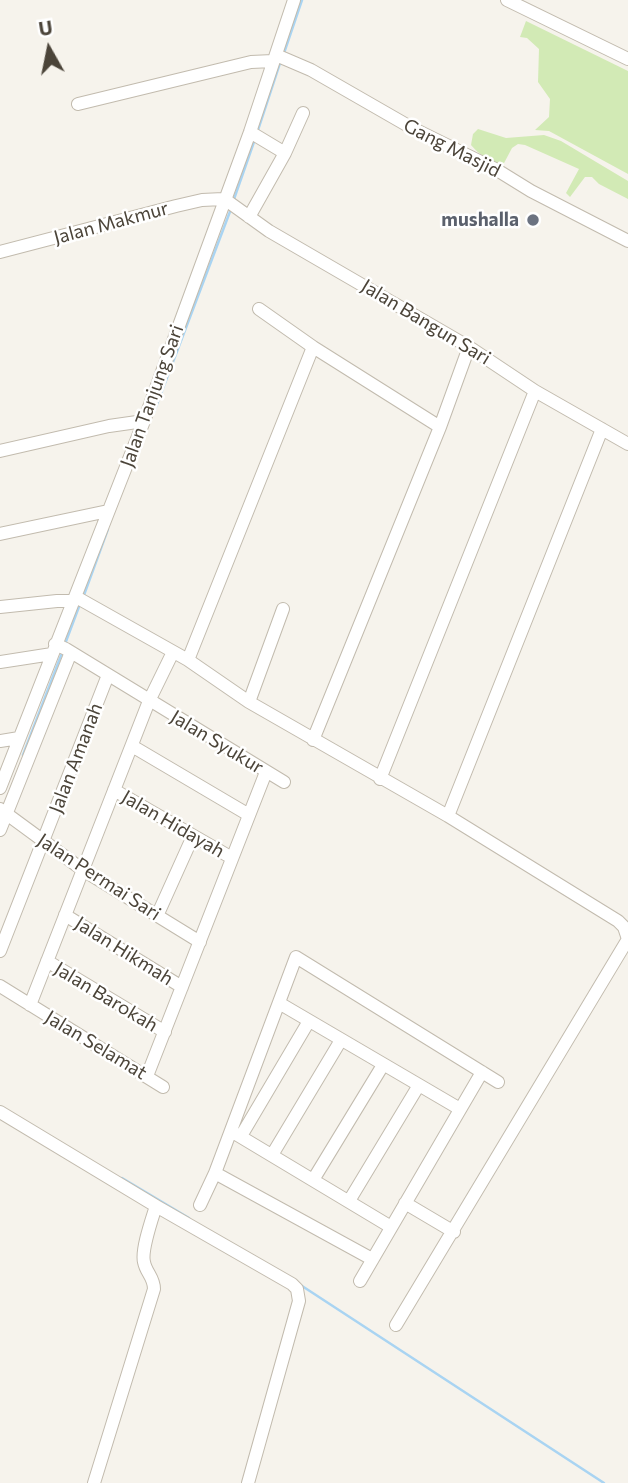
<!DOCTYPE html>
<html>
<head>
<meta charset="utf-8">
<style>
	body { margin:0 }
	#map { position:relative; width:628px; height:1483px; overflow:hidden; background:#f6f3ec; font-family:Commissioner,sans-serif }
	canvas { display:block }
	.north { position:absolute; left:14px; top:14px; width:70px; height:70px; -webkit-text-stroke:5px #fff; paint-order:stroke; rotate:351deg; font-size:19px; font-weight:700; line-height:28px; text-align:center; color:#4b4439 }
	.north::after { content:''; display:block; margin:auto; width:24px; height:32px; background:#4b4439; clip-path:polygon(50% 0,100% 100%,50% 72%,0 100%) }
</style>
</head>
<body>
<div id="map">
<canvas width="628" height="1483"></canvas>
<div class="north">U</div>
</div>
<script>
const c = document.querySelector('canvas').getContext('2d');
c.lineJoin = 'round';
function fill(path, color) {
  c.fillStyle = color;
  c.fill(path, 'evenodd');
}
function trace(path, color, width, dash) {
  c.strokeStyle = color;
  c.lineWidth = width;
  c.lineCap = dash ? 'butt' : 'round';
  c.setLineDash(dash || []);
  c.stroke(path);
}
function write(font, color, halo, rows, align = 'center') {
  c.font = font + ' Commissioner,sans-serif';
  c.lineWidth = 5;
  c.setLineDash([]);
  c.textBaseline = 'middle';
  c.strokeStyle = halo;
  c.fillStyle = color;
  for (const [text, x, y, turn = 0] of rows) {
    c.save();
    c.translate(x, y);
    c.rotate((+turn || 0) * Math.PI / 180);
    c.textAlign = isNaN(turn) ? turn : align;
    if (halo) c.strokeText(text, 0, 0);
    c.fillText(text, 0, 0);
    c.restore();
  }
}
fill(new Path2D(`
	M 526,21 L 628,71 L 628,174 L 549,131 L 535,130 L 549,117 L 550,99 L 538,82 L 539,49 L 527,38 L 520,37 Z
	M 478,129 L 506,138 L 544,135 L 561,141 L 628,181 L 628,199 L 599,184 L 592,177 L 585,177 L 570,197 L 566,193 L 579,169 L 525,145 L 518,144 L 512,148 L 503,165 C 490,161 480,156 471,145 L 473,134 Z`), '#d2eab5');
trace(new Path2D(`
	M 284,53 L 302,0
	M 257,133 L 280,63
	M 234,199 L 255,139
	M 154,412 L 231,209
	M 84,595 L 108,529
	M 65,644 L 80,604
	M 23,755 L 62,653
	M 122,1178 L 189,1218
	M 299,1284 L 604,1483`), '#a9d4f2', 2.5);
const minor = new Path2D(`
	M 507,0 L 628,59
	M 276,55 L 311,70 L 412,128 L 497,170 L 531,191 L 628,241
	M 78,104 L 251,62 L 273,61
	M 250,132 L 285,153 L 303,113
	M 249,217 L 285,153
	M 0,252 L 176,206 L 202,200 L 223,199 L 230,203 L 269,231 L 469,347 L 535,391 L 628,444
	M 313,347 L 440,427
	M 0,451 L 109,426 L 144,421
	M 0,534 L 108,511
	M 76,597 L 188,660 L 249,702 L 448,816 L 602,429
	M 0,607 L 57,601 L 74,601
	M 55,644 L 66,649 L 284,782
	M 188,660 L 313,347 L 259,309
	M 0,662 L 52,654
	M 249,702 L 283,609
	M 313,740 L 440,427 L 469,347
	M 0,741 L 19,738
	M 132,746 L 249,815
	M 380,779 L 535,391
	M 0,788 L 144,421 L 250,132 L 294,0
	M 114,790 L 232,858
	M 0,809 L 83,870 L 200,942
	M 0,830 L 71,652
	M 65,915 L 182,987
	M 157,916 L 193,836
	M 0,951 L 108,675
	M 47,961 L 165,1032
	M 0,986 L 163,1087
	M 279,1003 L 460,1109
	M 30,1005 L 149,701 L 173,652
	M 147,1076 L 266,772
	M 0,1112 L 156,1206 C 152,1219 141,1250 144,1262 C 146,1273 154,1277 154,1289 L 94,1483
	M 231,1131 L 391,1227
	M 241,1136 L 309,1021
	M 272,1155 L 341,1040
	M 215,1173 L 372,1259
	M 313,1180 L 383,1065
	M 349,1201 L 419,1085
	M 405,1203 L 454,1232
	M 200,1205 L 215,1173 L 296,957 L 498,1082
	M 156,1206 L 292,1284 L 297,1289 L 299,1301 L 248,1483
	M 360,1281 L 482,1072
	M 396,1325 L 628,939 L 624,927 L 618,921 L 448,816`);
trace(minor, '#c2bbae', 14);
trace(minor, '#fff', 12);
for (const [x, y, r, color] of [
	[533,220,7,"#6b7280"]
]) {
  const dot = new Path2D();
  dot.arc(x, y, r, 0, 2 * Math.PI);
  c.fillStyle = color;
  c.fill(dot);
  trace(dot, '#fff', 2.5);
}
write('19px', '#4b4439', '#fff', [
	["Gang Masjid",452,148,27],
	["Jalan Makmur",111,223,-15],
	["Jalan Bangun Sari",426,322,31],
	["Jalan Tanjung Sari",152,396,-70],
	["Jalan Syukur",217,742,31],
	["Jalan Amanah",76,758,-69],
	["Jalan Hidayah",173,824,30],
	["Jalan Permai Sari",99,877,33],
	["Jalan Hikmah",124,951,32],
	["Jalan Barokah",106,997,31],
	["Jalan Selamat",96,1045,31]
]);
write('bold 19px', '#5b616d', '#fff', [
	["mushalla",519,220]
], 'right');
</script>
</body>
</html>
